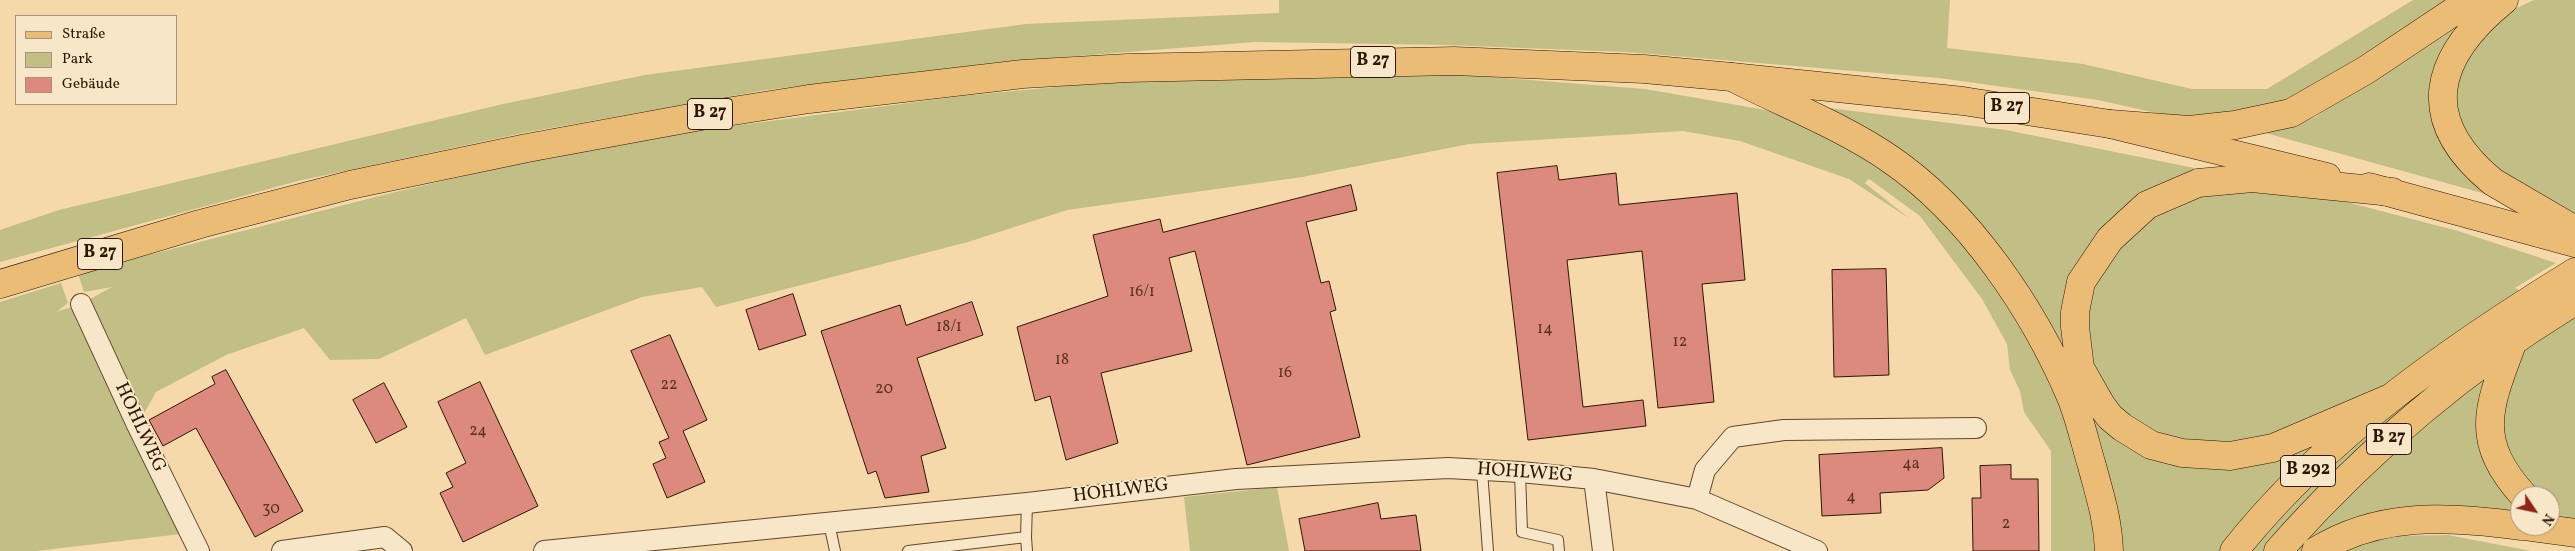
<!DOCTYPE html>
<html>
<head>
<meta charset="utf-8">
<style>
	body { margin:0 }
	#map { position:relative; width:2575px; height:551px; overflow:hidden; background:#f5d9ab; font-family:Vollkorn,serif }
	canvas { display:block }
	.legend { position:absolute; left:15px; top:15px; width:162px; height:90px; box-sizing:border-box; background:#f8e6c8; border:1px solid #a89378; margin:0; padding:6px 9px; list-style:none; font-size:15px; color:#2f1600 }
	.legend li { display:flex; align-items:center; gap:10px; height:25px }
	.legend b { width:25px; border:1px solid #a89378 }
	.north { position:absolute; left:2510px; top:486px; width:50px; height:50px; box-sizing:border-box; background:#f8e6c8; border:1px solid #a89378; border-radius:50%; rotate:124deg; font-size:14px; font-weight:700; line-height:20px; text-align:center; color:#2f1600 }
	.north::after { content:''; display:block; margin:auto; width:18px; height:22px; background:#8f2418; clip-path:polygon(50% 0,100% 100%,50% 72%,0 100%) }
</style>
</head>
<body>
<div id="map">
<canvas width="2575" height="551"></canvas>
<ul class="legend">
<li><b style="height:6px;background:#eabc76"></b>Straße</li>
<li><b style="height:14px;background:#c1be86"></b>Park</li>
<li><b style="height:14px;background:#dc8a7d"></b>Gebäude</li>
</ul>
<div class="north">N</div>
</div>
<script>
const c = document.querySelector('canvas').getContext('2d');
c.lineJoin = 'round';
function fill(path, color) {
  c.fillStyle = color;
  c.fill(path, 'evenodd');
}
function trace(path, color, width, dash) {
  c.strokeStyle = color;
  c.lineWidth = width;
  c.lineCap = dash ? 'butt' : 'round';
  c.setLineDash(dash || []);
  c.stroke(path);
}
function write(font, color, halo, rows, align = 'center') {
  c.font = font + ' Vollkorn,serif';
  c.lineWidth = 4;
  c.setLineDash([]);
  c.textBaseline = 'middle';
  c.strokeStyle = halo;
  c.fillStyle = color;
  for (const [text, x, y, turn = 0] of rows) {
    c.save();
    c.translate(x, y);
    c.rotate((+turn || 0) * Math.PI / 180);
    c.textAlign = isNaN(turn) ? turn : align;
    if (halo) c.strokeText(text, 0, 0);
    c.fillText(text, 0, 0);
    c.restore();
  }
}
fill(new Path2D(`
	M 1279,0 L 1950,0 L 1947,48 L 2083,64 L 2192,89 L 2267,89 L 2413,0 L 2452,0 L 2346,74 L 2280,108 L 2183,119 L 2098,100 L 1939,78 L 1626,52 L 1447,45 L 1255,42 L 1001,62 L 766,90 L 523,133 L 298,181 L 0,262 L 0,230 L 59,210 L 503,104 L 645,75 L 1026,24 L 1279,13 Z
	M 2534,0 L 2575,0 L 2575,216 L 2508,182 L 2452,122 L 2455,70 L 2497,17 Z
	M 2474,7 L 2436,71 L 2493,196 L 2262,132 L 2315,117 Z
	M 1394,73 L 1453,74 L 1645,89 L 1777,112 L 1821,122 L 1997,248 L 1821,107 L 2006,130 L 2214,172 L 2158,188 L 2075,312 L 2147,205 L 2257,185 L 2331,198 L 2458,231 L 2556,263 L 2515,288 L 2575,317 L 2575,533 L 2550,526 L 2550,496 L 2520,496 L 2520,526 L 2406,519 L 2316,551 L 2051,551 L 2051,451 L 2024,412 L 2020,391 L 2010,370 L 2007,344 L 1982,299 L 1920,216 L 1869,179 L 1865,183 L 1910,219 L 1849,179 L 1740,141 L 1683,131 L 1469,144 L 1302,177 L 1067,210 L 968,242 L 716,307 L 702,287 L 642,297 L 485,355 L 466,318 L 379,359 L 330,360 L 304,328 L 226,355 L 156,392 L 137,426 L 181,534 L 36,551 L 0,551 L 0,302 L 61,283 L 68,303 L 56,312 L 81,304 L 112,287 L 84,292 L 78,273 L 395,192 L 547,157 L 694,131 L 962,96 L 1108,82 Z
	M 1277,487 L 1289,551 L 1190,551 L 1184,497 Z
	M 2448,535 L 2531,551 L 2345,551 L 2391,536 Z`), '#c1be86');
const building = new Path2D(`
	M 1557,166 L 1559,180 L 1616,173 L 1619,205 L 1737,193 L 1745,280 L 1702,284 L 1714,402 L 1658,408 L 1642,251 L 1567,260 L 1583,407 L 1643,400 L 1646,426 L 1528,440 L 1497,173 Z
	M 1351,185 L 1357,210 L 1306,222 L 1321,283 L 1329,281 L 1336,310 L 1330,312 L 1360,437 L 1247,465 L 1195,251 L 1169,258 L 1192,351 L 1101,373 L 1118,443 L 1066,460 L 1050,396 L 1035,401 L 1017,327 L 1108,296 L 1093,235 L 1160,219 L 1163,232 Z
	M 1886,269 L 1889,375 L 1834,377 L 1832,270 Z
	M 793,294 L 806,335 L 759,350 L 746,310 Z
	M 972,302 L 983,335 L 917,358 L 946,448 L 921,456 L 929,492 L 885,498 L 876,471 L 868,474 L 821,331 L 900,305 L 906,325 Z
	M 670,335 L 707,420 L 683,431 L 705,482 L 667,498 L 653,464 L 666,458 L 659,442 L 669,438 L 631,351 Z
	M 226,370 L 303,511 L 255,537 L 196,428 L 163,446 L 149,420 L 215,384 L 212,377 Z
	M 480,382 L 538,506 L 463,542 L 440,493 L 453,487 L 446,473 L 466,463 L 438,402 Z
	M 384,383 L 407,427 L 376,443 L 353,400 Z
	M 1942,448 L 1944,478 L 1928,490 L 1880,493 L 1881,513 L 1822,516 L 1819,455 Z
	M 2011,465 L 2011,479 L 2038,479 L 2039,551 L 1973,551 L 1972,498 L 1981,498 L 1980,466 Z
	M 1378,503 L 1381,519 L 1416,515 L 1421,551 L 1305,551 L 1299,519 Z`);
fill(building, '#dc8a7d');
trace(building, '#2f1600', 1);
const service = new Path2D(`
	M 1482,471 L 1488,551
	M 1520,472 L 1522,532 L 1558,540 L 1559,551
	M 829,523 L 835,551
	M 1026,537 L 1027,503
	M 908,551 L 1026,537 L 1027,551`);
const minor = new Path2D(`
	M 81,304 L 137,425 L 199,551
	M 1594,479 L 1603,551
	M 1697,499 L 1705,470 L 1733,437 L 1784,430 L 1976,428
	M 282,551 L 385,537 L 402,551
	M 544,551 L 1027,503 L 1236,479 L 1448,468 L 1520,472 L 1594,479 L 1697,499 L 1817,551`);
const primary = new Path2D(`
	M 2369,187 L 2575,243
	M 0,284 L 200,224 L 350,185 L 527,148 L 701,116 L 809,99 L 1023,74 L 1127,68 L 1454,61 L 1644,69 L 1732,77 L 1963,101 L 2110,124 L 2327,177`);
const trunk = new Path2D(`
	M 2504,0 C 2434,57 2416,119 2493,182 L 2575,230
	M 1732,77 C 1782,103 1844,127 1890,159 C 1969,213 2034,310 2071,397 C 2080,419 2085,443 2092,466 C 2100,496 2108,520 2109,551
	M 2110,124 L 2189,130 L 2235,125 L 2291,113 L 2366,70 L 2471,0
	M 2513,341 C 2489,406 2472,439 2524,496
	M 2390,398 L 2273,448 L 2230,456 L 2182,453 L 2151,445 L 2122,427 L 2110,417 L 2101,405 L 2080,368 L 2075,327 L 2075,312 L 2081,282 L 2110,239 L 2147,205 L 2198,183 L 2252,178 L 2392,192
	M 2523,526 L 2575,533
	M 2234,551 C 2326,435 2450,349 2575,272
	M 2278,551 C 2364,454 2464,368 2575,301
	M 2316,551 C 2379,512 2448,516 2520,526`);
trace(service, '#60472b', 12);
trace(minor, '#60472b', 22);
trace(primary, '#2f1600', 29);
trace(trunk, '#2f1600', 29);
trace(service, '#f8e6c8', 10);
trace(minor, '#f8e6c8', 20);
trace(primary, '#eabc76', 28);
trace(trunk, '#eabc76', 28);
write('16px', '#5a331f', null, [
	["16/1",1142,293],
	["18/1",949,328],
	["14",1545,330],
	["12",1680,343],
	["18",1062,361],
	["16",1285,374],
	["22",669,386],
	["20",884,390],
	["24",478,432],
	["4a",1911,465],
	["4",1851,498],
	["30",271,510],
	["2",2006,525]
]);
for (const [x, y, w] of [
	[1373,62,45],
	[2007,108,45],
	[710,114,45],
	[100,254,45],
	[2389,439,45],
	[2308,471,55]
]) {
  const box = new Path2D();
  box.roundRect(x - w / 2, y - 15.5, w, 31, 4);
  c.fillStyle = '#f8e6c8';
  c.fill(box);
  trace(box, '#2f1600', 1);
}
write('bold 18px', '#2f1600', null, [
	["B 27",1373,62],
	["B 27",2007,108],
	["B 27",710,114],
	["B 27",100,254],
	["B 27",2389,439],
	["B 292",2308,471]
]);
write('19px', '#2f1600', '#f8e6c8', [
	["HOHLWEG",139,428,65],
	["HOHLWEG",1525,474,4],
	["HOHLWEG",1121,492,-7]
]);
</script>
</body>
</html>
